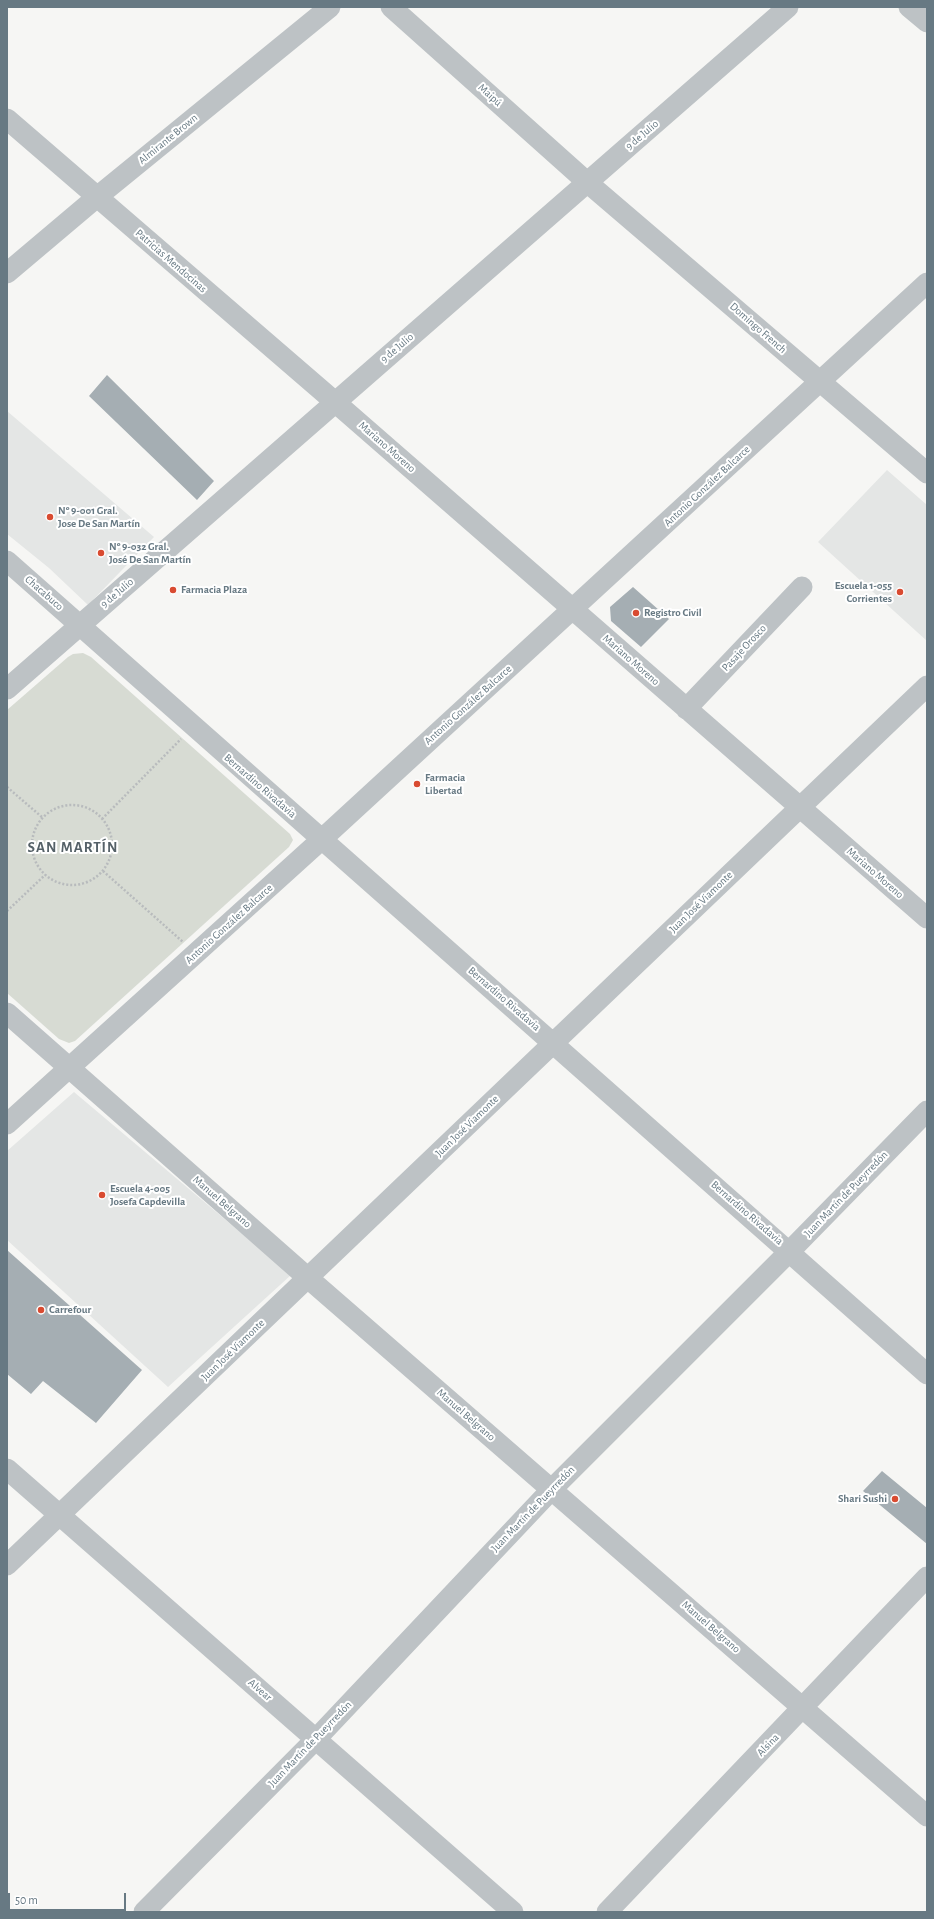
<!DOCTYPE html>
<html>
<head>
<meta charset="utf-8">
<style>
	body { margin:0 }
	#map { position:relative; width:934px; height:1919px; overflow:hidden; background:#f6f6f4; font-family:"Alegreya Sans",sans-serif }
	canvas { display:block }
	.frame { position:absolute; inset:0; border:8px solid #677983; pointer-events:none }
	.scale { position:absolute; left:8px; top:1893px; width:118px; height:18px; box-sizing:border-box; border:2px solid #677983; border-top:0; padding-left:5px; font-size:12px; line-height:14px; white-space:nowrap; color:#677983; -webkit-text-stroke:3px #fff; paint-order:stroke }
</style>
</head>
<body>
<div id="map">
<canvas width="934" height="1919"></canvas>
<div class="frame"></div>
<div class="scale">50 m</div>
</div>
<script>
const c = document.querySelector('canvas').getContext('2d');
c.lineJoin = 'round';
function fill(path, color) {
  c.fillStyle = color;
  c.fill(path, 'evenodd');
}
function trace(path, color, width, dash) {
  c.strokeStyle = color;
  c.lineWidth = width;
  c.lineCap = dash ? 'butt' : 'round';
  c.setLineDash(dash || []);
  c.stroke(path);
}
function write(font, color, halo, rows, align = 'center') {
  c.font = font + ' "Alegreya Sans",sans-serif';
  c.lineWidth = 4;
  c.setLineDash([]);
  c.textBaseline = 'middle';
  c.strokeStyle = halo;
  c.fillStyle = color;
  for (const [text, x, y, turn = 0] of rows) {
    c.save();
    c.translate(x, y);
    c.rotate((+turn || 0) * Math.PI / 180);
    c.textAlign = isNaN(turn) ? turn : align;
    if (halo) c.strokeText(text, 0, 0);
    c.fillText(text, 0, 0);
    c.restore();
  }
}
fill(new Path2D(`
	M 7,411 L 154,537 L 88,605 L 49,568 L 7,534 Z
	M 887,470 L 927,505 L 927,641 L 818,542 Z
	M 74,1092 L 291,1275 L 168,1387 L 7,1240 L 7,1151 Z`), '#e4e6e5');
fill(new Path2D(`
	M 83,653 L 91,657 L 290,834 L 293,840 L 289,847 L 75,1041 L 69,1043 L 59,1039 L 7,993 L 7,710 L 68,657 L 73,654 Z`), '#d7dbd3');
fill(new Path2D(`
	M 107,375 L 214,481 L 197,500 L 89,396 Z
	M 633,587 L 669,619 L 641,647 L 611,621 L 610,607 Z
	M 7,1250 L 142,1370 L 96,1423 L 43,1381 L 31,1394 L 7,1374 Z
	M 882,1471 L 927,1508 L 927,1544 L 863,1491 Z`), '#a5aeb3');
trace(new Path2D(`
	M 7,787 L 43,818
	M32 845a40 40 0 1 1 80 0a40 40 0 1 1-80 0Z
	M 102,819 L 181,739
	M 103,871 L 183,942
	M 7,911 L 45,875`), '#b8bbbd', 2.5, [2, 2]);
trace(new Path2D(`
	M 391,7 L 588,183 L 927,473
	M 909,7 L 927,22
	M 7,119 L 335,402 L 927,918
	M 7,273 L 97,197 L 330,7
	M 7,561 L 927,1374
	M 7,689 L 788,7
	M 686,709 L 802,587
	M 7,1013 L 308,1278 L 927,1816
	M 7,1124 L 321,840 L 927,283
	M 7,1469 L 513,1912
	M 7,1565 L 927,686
	M 144,1912 L 316,1739 L 552,1489 L 790,1251 L 927,1111
	M 607,1912 L 927,1577`), '#bdc2c5', 21);
for (const [x, y, r, color] of [
	[50,517,4,"#d94b31"],
	[101,553,4,"#d94b31"],
	[173,590,4,"#d94b31"],
	[900,592,4,"#d94b31"],
	[636,613,4,"#d94b31"],
	[417,784,4,"#d94b31"],
	[102,1195,4,"#d94b31"],
	[41,1310,4,"#d94b31"],
	[895,1499,4,"#d94b31"]
]) {
  const dot = new Path2D();
  dot.arc(x, y, r, 0, 2 * Math.PI);
  c.fillStyle = color;
  c.fill(dot);
  trace(dot, '#fff', 1.5);
}
write('11px', '#677983', '#fff', [
	["Maipú",490,95,42],
	["9 de Julio",642,135,-41],
	["Almirante Brown",168,139,-39],
	["Patricias Mendocinas",171,261,41],
	["Domingo French",758,328,41],
	["9 de Julio",397,348,-41],
	["Mariano Moreno",387,447,41],
	["Antonio González Balcarce",707,486,-43],
	["Chacabuco",44,593,41],
	["9 de Julio",117,593,-41],
	["Pasaje Orosco",744,648,-47],
	["Mariano Moreno",631,660,41],
	["Antonio González Balcarce",468,705,-42],
	["Bernardino Rivadavia",260,786,41],
	["Mariano Moreno",875,873,41],
	["Juan José Viamonte",701,902,-44],
	["Antonio González Balcarce",229,924,-42],
	["Bernardino Rivadavia",504,999,41],
	["Juan José Viamonte",467,1126,-44],
	["Juan Martín de Pueyrredón",846,1194,-46],
	["Manuel Belgrano",222,1202,41],
	["Bernardino Rivadavia",747,1213,41],
	["Juan José Viamonte",233,1350,-44],
	["Manuel Belgrano",466,1415,41],
	["Juan Martín de Pueyrredón",533,1509,-46],
	["Manuel Belgrano",711,1627,41],
	["Alvear",260,1690,41],
	["Juan Martín de Pueyrredón",310,1744,-46],
	["Alsina",768,1745,-46]
]);
write('bold 11px', '#677983', '#fff', [
	["Nº 9-001 Gral.",58,511],
	["Jose De San Martín",58,524],
	["Nº 9-032 Gral.",109,547],
	["José De San Martín",109,560],
	["Escuela 1-055",892,586,"right"],
	["Corrientes",892,599,"right"],
	["Farmacia Plaza",181,590],
	["Registro Civil",644,613],
	["Farmacia",425,778],
	["Libertad",425,791],
	["Escuela 4-005",110,1189],
	["Josefa Capdevilla",110,1202],
	["Carrefour",49,1310],
	["Shari Sushi",887,1499,"right"]
], 'left');
c.letterSpacing = '1px';
write('bold 15px', '#556168', '#fff', [
	["SAN MARTÍN",73,847]
]);
c.letterSpacing = '0px';
</script>
</body>
</html>
